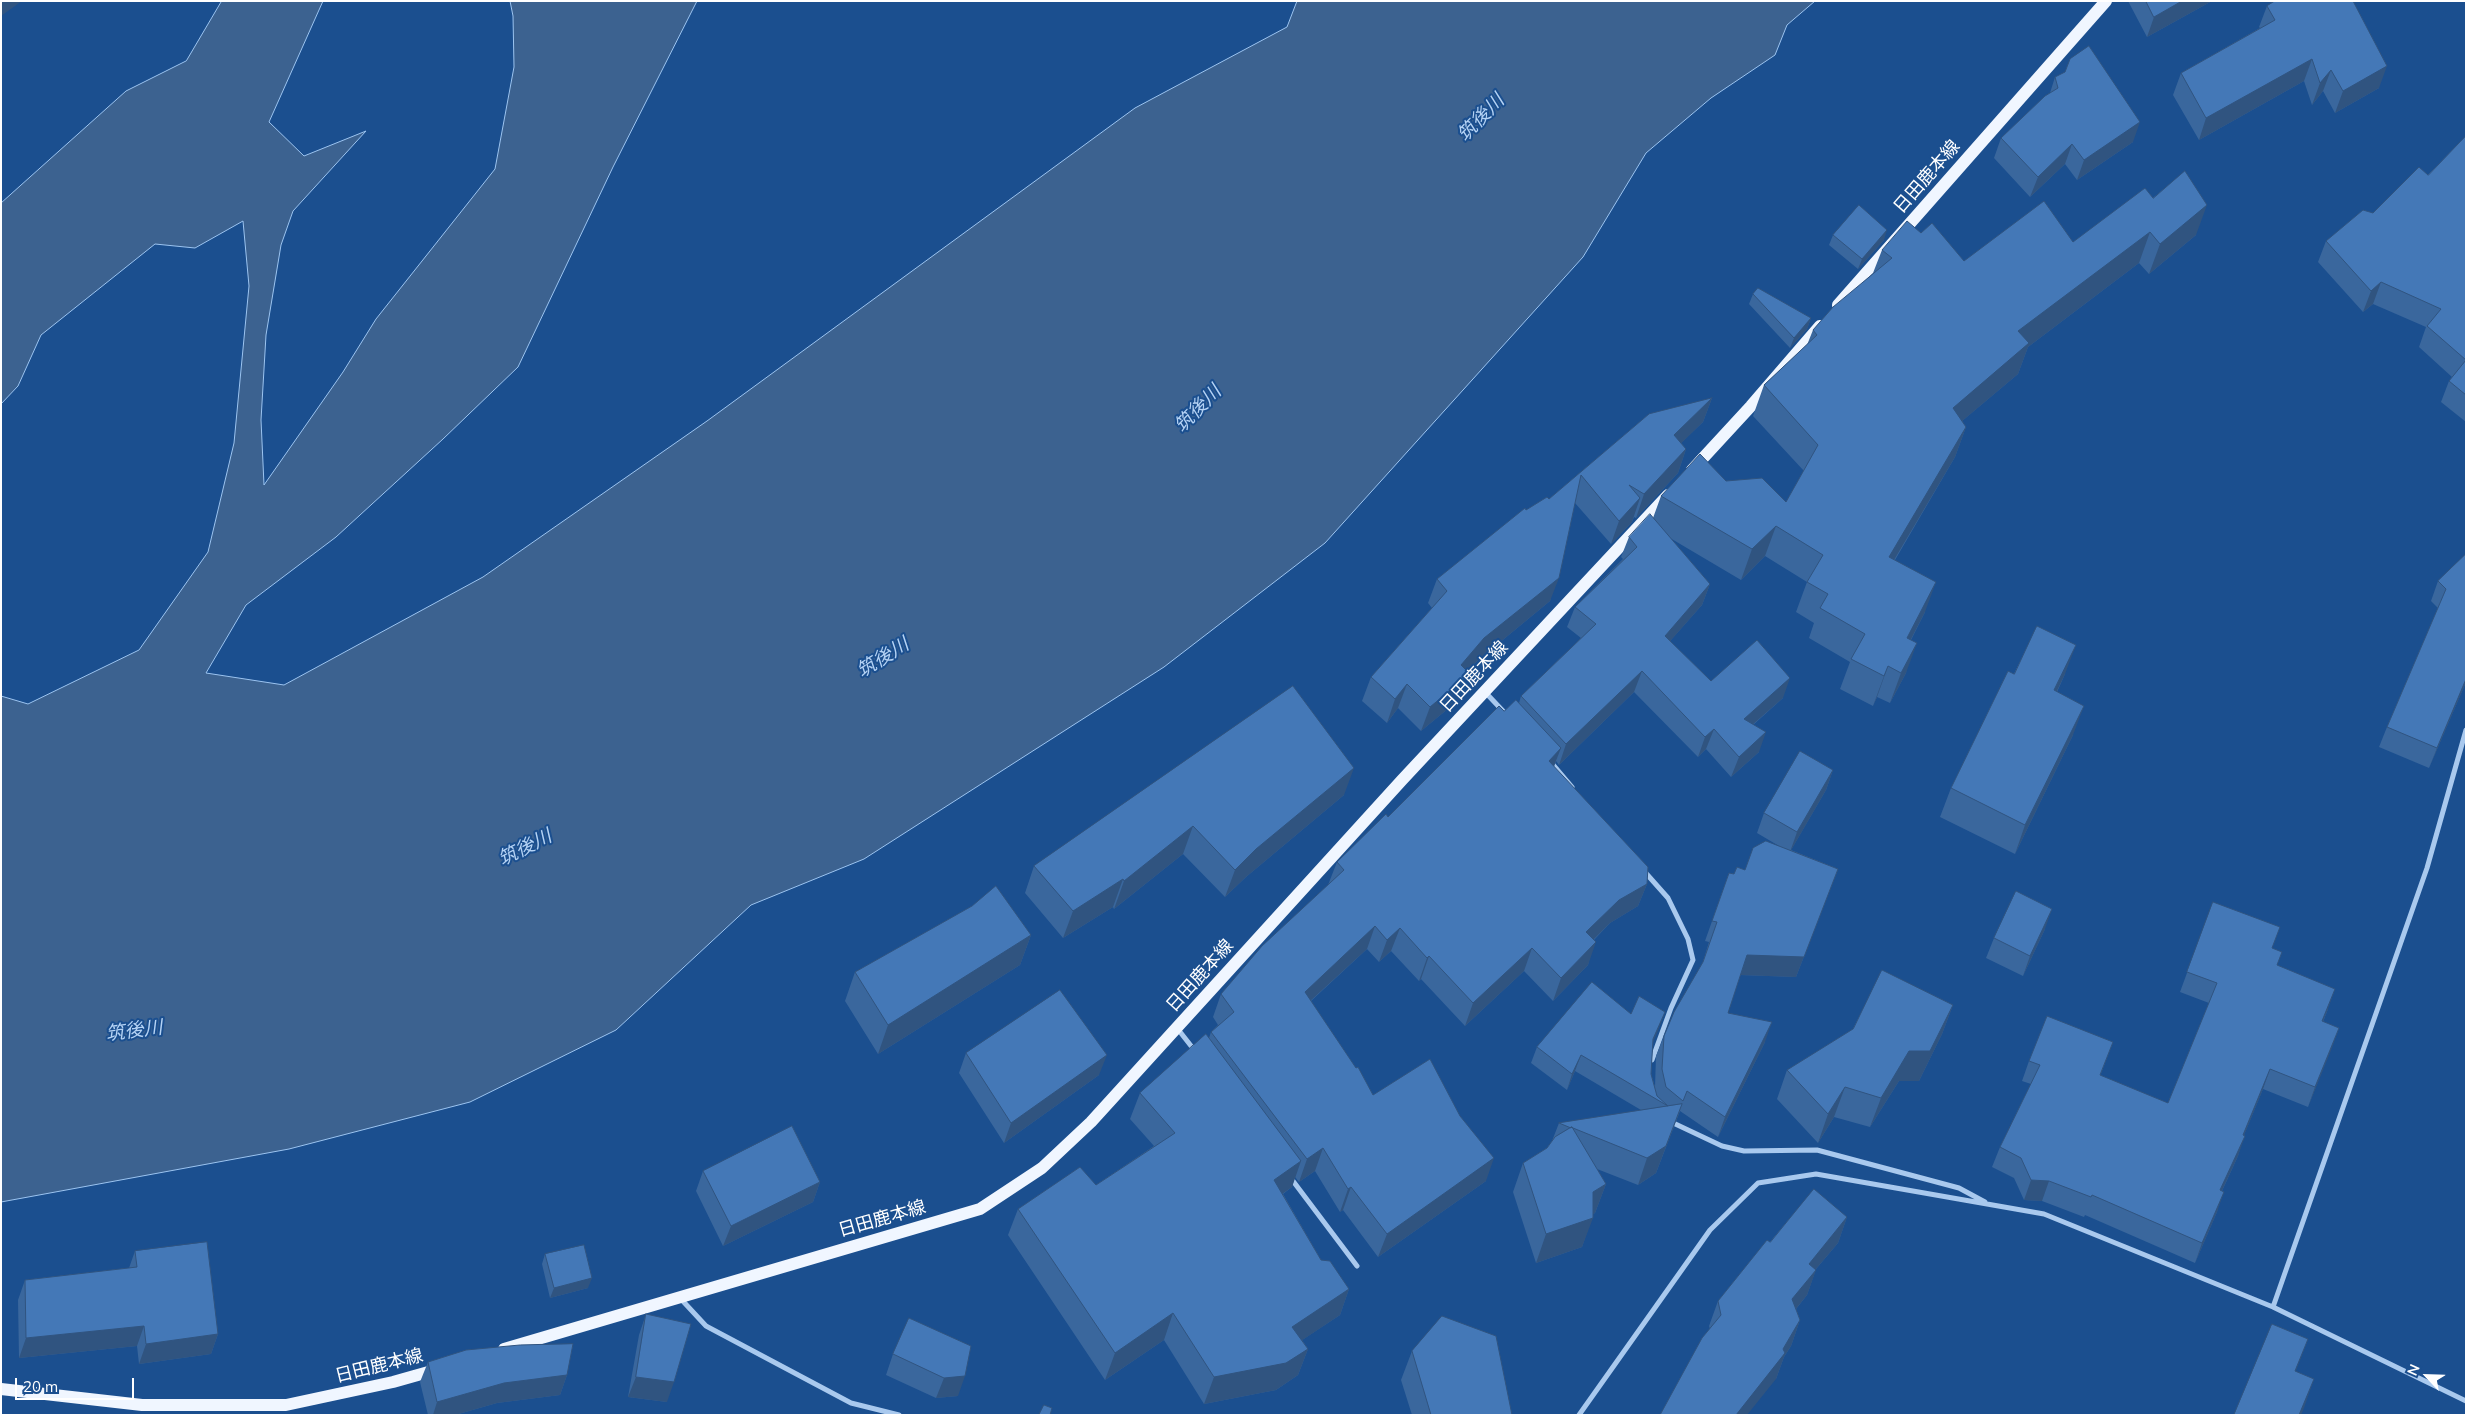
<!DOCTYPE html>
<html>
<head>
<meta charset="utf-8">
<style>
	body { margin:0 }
	#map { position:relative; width:2467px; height:1416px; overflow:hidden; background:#1b4f8f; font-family:Mulish,sans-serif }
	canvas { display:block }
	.frame { position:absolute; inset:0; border:2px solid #fff; pointer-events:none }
	.north { position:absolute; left:2402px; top:1351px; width:50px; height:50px; -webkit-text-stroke:4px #1b4f8f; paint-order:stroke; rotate:294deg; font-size:14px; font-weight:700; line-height:20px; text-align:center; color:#fff }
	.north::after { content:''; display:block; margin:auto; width:18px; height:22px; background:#fff; clip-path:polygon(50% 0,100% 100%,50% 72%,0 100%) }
	.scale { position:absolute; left:15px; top:1378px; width:119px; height:22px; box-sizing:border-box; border:2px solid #fff; border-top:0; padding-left:6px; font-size:15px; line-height:18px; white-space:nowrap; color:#fff; -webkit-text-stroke:4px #1b4f8f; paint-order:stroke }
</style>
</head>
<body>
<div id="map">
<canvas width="2467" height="1416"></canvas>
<div class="frame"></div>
<div class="north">N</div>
<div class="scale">20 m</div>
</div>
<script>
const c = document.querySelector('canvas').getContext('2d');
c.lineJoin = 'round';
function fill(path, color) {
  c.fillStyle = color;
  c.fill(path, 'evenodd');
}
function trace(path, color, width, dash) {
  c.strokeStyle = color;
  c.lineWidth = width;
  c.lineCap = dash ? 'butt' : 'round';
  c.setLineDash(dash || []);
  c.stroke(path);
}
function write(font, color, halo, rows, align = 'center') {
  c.font = font + ' Mulish,"Noto Sans JP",sans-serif';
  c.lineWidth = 4;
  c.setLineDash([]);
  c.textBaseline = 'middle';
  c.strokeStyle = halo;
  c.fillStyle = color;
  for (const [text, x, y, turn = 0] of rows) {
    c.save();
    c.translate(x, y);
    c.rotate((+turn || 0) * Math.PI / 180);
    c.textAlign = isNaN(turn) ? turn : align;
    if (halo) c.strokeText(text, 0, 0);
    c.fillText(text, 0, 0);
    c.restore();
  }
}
const water = new Path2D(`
	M 222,1 L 323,1 L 269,122 L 304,156 L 366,131 L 293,211 L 281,245 L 266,335 L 261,420 L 264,485 L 343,372 L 376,319 L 495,169 L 514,67 L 513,16 L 510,1 L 697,1 L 613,167 L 518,367 L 443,439 L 336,537 L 246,605 L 206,673 L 284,685 L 483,577 L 707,421 L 1135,108 L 1287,27 L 1297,1 L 1815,1 L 1787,25 L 1775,55 L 1711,98 L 1646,153 L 1583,257 L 1325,543 L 1164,667 L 864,859 L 751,905 L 616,1030 L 470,1102 L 289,1149 L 1,1202 L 1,696 L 28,704 L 139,650 L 208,552 L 234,443 L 249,286 L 243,221 L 195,248 L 155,244 L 41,335 L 18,386 L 1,404 L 1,203 L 126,91 L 186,61 Z`);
fill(water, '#3c6290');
trace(water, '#9cc4f0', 1);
trace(new Path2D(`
	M 1485,692 L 1503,711
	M 1550,761 L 1572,787
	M 1644,871 L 1668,898 L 1688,939 L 1693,960 L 1671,1008 L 1652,1060
	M 1177,1028 L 1195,1051
	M 1669,1121 L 1722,1146 L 1744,1151 L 1817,1150 L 1959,1188 L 1985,1202
	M 1290,1177 L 1357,1266
	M 680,1298 L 706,1326 L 851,1403 L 899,1415
	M 2273,1307 L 2427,868 L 2466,730
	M 1579,1415 L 1710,1230 L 1758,1183 L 1816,1174 L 2044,1214 L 2273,1307 L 2466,1401`), '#a9c9ee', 5);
trace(new Path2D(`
	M 1838,305 L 2106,1
	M 1692,470 L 1751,406 L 1820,326
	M 504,1349 L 980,1209 L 1042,1168 L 1091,1122 L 1402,780 L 1668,495
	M 1,1389 L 142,1405 L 286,1405 L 393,1382 L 439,1369`), '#f0f6ff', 12);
fill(new Path2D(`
	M 2128,1 L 2212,1 L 2147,37 Z
	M 2267,6 L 2379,88 L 2335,113 L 2323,91 L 2312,105 L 2304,81 L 2199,140 L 2173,95 L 2181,73 L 2260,28 L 2259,27 Z
	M 2055,77 L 2133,142 L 2077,180 L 2065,164 L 2030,197 L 1994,158 L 2001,138 L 2050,93 Z
	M 2466,136 L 2466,422 L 2441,402 L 2449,381 L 2452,377 L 2419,347 L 2426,327 L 2373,304 L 2363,312 L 2318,262 L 2326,241 L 2373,213 L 2428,175 Z
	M 2153,198 L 2196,235 L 2149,274 L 2139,263 L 2028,347 L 2018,374 L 1962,421 L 1966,427 L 1955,457 L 1895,560 L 1925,612 L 1911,640 L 1906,673 L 1890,703 L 1877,697 L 1873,706 L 1840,689 L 1850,662 L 1809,638 L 1814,623 L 1796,612 L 1807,582 L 1765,556 L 1741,580 L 1670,538 L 1710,584 L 1702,605 L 1670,641 L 1711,681 L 1783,698 L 1753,725 L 1759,752 L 1731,777 L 1706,749 L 1698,757 L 1634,692 L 1559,765 L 1556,761 L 1554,767 L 1647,884 L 1638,906 L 1610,923 L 1594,940 L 1588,965 L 1553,1001 L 1524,971 L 1465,1026 L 1421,979 L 1419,981 L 1391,951 L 1379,962 L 1367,949 L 1311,1001 L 1373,1095 L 1486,1181 L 1378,1257 L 1343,1210 L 1340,1212 L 1315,1171 L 1299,1182 L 1295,1177 L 1292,1187 L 1283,1194 L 1321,1260 L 1349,1289 L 1340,1315 L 1302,1340 L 1308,1349 L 1298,1375 L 1276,1390 L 1204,1404 L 1164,1340 L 1105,1380 L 1008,1235 L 1018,1209 L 1096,1185 L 1154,1146 L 1130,1119 L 1140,1093 L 1209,1038 L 1211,1032 L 1218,1025 L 1213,1017 L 1221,994 L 1328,885 L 1337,862 L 1388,817 L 1504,711 L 1519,703 L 1521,696 L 1581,638 L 1567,627 L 1575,607 L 1623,559 L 1621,557 L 1629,537 L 1653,518 L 1661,496 L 1726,481 L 1786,502 L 1804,471 L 1753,416 L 1764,385 L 1807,345 L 1813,330 L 1873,273 L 1882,250 L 1921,233 L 1964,261 L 2073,242 Z
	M 1833,235 L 1884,240 L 1858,269 L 1829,245 Z
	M 1753,294 L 1811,318 L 1807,329 L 1790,348 L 1749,304 Z
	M 1712,398 L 1703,422 L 1681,443 L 1686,449 L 1678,473 L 1636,518 L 1634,517 L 1632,522 L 1611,544 L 1575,503 L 1550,601 L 1476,662 L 1467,672 L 1470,674 L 1461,698 L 1421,731 L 1398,708 L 1387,723 L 1362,701 L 1371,677 L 1432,608 L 1428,603 L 1437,579 L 1526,510 L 1549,499 L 1649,414 Z
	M 2466,554 L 2466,682 L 2429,768 L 2379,747 L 2387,727 L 2438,608 L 2431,601 L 2438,581 Z
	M 2014,674 L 2065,674 L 2057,692 L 2073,735 L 2015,854 L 1940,817 L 1951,788 Z
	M 1293,686 L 1344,795 L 1246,877 L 1225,897 L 1183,854 L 1114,909 L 1113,907 L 1063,938 L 1025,893 L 1034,866 Z
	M 1833,770 L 1826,790 L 1791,850 L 1838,869 L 1796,977 L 1740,975 L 1728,1013 L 1765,1042 L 1718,1137 L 1680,1111 L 1656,1173 L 1638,1185 L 1597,1169 L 1606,1184 L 1595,1213 L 1593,1214 L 1582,1247 L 1536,1263 L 1513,1192 L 1523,1163 L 1547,1148 L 1552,1141 L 1559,1123 L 1641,1110 L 1575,1071 L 1567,1090 L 1531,1063 L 1537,1047 L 1631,1014 L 1665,1012 L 1653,1041 L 1651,1074 L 1655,1087 L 1656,1056 L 1664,1036 L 1702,965 L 1709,942 L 1705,941 L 1729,873 L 1734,874 L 1745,870 L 1779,846 L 1757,833 L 1764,813 Z
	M 2213,902 L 2272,948 L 2277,965 L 2328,1009 L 2323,1022 L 2339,1028 L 2308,1107 L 2263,1089 L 2244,1135 L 2238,1156 L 2222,1191 L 2217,1212 L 2195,1263 L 2085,1215 L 2084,1217 L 2042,1201 L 2024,1200 L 2014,1178 L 1992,1167 L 2000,1147 L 2031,1084 L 2022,1081 L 2029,1061 L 2113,1042 L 2100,1076 L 2168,1103 L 2209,1003 L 2180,992 Z
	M 2045,929 L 2023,976 L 1986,958 L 1994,938 Z
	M 1031,935 L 1020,965 L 878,1054 L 845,1001 L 855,972 Z
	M 1953,1005 L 1942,1034 L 1919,1081 L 1899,1081 L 1870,1127 L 1834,1117 L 1818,1143 L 1777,1099 L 1787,1070 Z
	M 966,1053 L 1099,1075 L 1004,1143 L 959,1073 Z
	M 703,1171 L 820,1182 L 813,1202 L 723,1246 L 696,1191 Z
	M 1847,1217 L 1838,1243 L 1816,1269 L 1807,1295 L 1796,1309 L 1800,1320 L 1791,1346 L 1784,1357 L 1776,1379 L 1710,1329 L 1709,1326 L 1718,1301 L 1770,1242 Z
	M 135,1251 L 218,1334 L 211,1354 L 139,1364 L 137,1346 L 19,1358 L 18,1300 L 25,1280 L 129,1268 Z
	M 545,1254 L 588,1288 L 550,1298 L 542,1264 Z
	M 646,1314 L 667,1402 L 628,1397 L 639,1335 Z
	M 909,1318 L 958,1396 L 936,1398 L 886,1375 L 893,1354 Z
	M 1412,1351 L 1512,1415 L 1412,1415 L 1401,1380 Z
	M 428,1362 L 567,1375 L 560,1395 L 497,1403 L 455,1415 L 428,1415 L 420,1382 Z`), '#3a679d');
fill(new Path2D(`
	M 2,1 L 22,1 L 1,16 Z
	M 2182,1 L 2212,1 L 2147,37 L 2154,17 Z
	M 2312,59 L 2304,81 L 2199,140 L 2206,118 Z
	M 2387,66 L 2379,88 L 2335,113 L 2343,91 Z
	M 2331,70 L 2323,91 L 2312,105 L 2320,83 Z
	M 2140,122 L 2133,142 L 2077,180 L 2084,160 Z
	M 2072,144 L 2065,164 L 2030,197 L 2038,177 Z
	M 2207,205 L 2196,235 L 2149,274 L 2160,244 Z
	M 1887,230 L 1884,240 L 1858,269 L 1862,259 Z
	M 2150,232 L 2139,263 L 2028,347 L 2018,374 L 1942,438 L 1953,408 L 2018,331 Z
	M 2381,282 L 2373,304 L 2363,312 L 2371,291 Z
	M 1811,318 L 1807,329 L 1790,348 L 1794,338 Z
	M 1712,398 L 1703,422 L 1665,459 L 1674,435 Z
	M 1966,427 L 1955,457 L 1878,587 L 1889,557 Z
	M 1686,449 L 1678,473 L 1636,518 L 1644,494 Z
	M 1640,498 L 1632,522 L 1611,544 L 1619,521 Z
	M 1776,526 L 1765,556 L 1741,580 L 1752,549 Z
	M 1559,578 L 1550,601 L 1476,662 L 1455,686 L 1470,674 L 1461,698 L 1421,731 L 1430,707 L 1461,665 L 1484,638 Z
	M 1936,582 L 1925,612 L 1896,668 L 1907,638 Z
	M 1710,584 L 1702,605 L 1657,656 L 1665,636 Z
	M 1917,643 L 1906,673 L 1890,703 L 1901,673 Z
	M 2076,645 L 2065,674 L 2043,720 L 2054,690 Z
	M 1888,666 L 1877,697 L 1873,706 L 1884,676 Z
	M 1642,671 L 1634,692 L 1559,765 L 1566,744 Z
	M 1790,678 L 1783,698 L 1736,739 L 1744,719 Z
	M 2466,679 L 2466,682 L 2429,768 L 2437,748 Z
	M 1407,684 L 1398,708 L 1387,723 L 1395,699 Z
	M 2084,706 L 2073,735 L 2015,854 L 2025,825 Z
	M 1714,729 L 1706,749 L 1698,757 L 1705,737 Z
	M 1766,732 L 1759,752 L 1731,777 L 1739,757 Z
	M 1561,748 L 1552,771 L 1549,761 Z
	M 1354,768 L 1344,795 L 1246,877 L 1225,897 L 1235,870 L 1256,849 Z
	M 1833,770 L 1826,790 L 1790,852 L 1797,832 Z
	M 1193,826 L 1183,854 L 1114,909 L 1124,881 Z
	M 1838,869 L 1796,977 L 1740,975 L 1747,955 Z
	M 1123,879 L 1113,907 L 1063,938 L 1073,911 Z
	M 1647,884 L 1638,906 L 1610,923 L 1578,955 L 1586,932 L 1619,900 Z
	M 2052,909 L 2045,929 L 2023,976 L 2030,956 Z
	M 1375,926 L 1367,949 L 1296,1014 L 1305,992 Z
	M 1400,928 L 1391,951 L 1379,962 L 1387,940 Z
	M 1031,935 L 1020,965 L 878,1054 L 888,1025 Z
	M 1596,942 L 1588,965 L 1553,1001 L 1561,978 Z
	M 1532,948 L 1524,971 L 1465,1026 L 1473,1003 Z
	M 1429,956 L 1421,979 L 1419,981 L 1427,958 Z
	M 2335,989 L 2328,1009 L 2315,1041 L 2322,1021 Z
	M 1953,1005 L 1942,1034 L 1919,1081 L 1899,1081 L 1870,1127 L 1881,1098 L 1909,1051 Z
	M 1665,1012 L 1659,1028 L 1648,1054 L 1653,1039 Z
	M 1772,1022 L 1765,1042 L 1718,1137 L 1725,1117 Z
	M 2339,1028 L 2332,1048 L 2308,1107 L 2315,1087 Z
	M 1107,1055 L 1099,1075 L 1004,1143 L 1011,1123 Z
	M 1581,1055 L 1575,1071 L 1567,1090 L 1572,1074 Z
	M 2270,1069 L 2263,1089 L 2236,1155 L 2243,1135 Z
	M 1845,1087 L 1834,1117 L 1818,1143 L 1828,1114 Z
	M 1672,1131 L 1656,1173 L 1638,1185 L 1647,1158 Z
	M 2245,1136 L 2238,1156 L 2213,1210 L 2220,1190 Z
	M 1323,1148 L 1315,1171 L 1299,1182 L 1307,1159 Z
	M 1494,1158 L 1486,1181 L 1378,1257 L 1387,1234 Z
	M 1301,1161 L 1292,1187 L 1265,1206 L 1274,1180 Z
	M 2031,1180 L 2049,1181 L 2042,1201 L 2024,1200 Z
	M 820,1182 L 813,1202 L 723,1246 L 731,1226 Z
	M 1606,1184 L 1595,1213 L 1583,1221 L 1593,1218 L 1582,1247 L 1536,1263 L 1546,1234 L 1593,1192 Z
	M 1351,1187 L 1343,1210 L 1340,1212 L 1348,1189 Z
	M 2224,1192 L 2217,1212 L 2195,1263 L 2202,1243 Z
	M 1847,1217 L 1838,1243 L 1799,1289 L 1809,1264 Z
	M 1816,1270 L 1807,1295 L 1783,1325 L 1792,1299 Z
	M 592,1278 L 588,1288 L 550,1298 L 554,1288 Z
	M 1349,1289 L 1340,1315 L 1283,1353 L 1292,1327 Z
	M 1173,1313 L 1164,1340 L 1105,1380 L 1115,1353 Z
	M 1800,1320 L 1791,1346 L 1784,1357 L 1776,1379 L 1747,1415 L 1736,1415 L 1783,1349 Z
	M 144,1326 L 137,1346 L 19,1358 L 26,1338 Z
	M 218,1334 L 211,1354 L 139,1364 L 146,1344 Z
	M 2308,1339 L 2297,1368 L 2284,1400 L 2295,1371 Z
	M 1308,1349 L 1298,1375 L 1276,1390 L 1204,1404 L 1214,1377 Z
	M 567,1375 L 560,1395 L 497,1403 L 455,1415 L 433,1415 L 437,1402 L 504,1383 Z
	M 965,1376 L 958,1396 L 936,1398 L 944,1378 Z
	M 636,1377 L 674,1382 L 667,1402 L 628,1397 Z
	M 2314,1379 L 2304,1408 L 2301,1415 L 2299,1415 Z`), '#305480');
const building = new Path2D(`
	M 2146,1 L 2182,1 L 2154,17 Z
	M 2275,1 L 2353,1 L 2387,66 L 2343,91 L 2331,70 L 2320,83 L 2312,59 L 2206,118 L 2181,73 L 2275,20 L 2267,6 Z
	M 2089,46 L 2140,122 L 2084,160 L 2072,144 L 2038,177 L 2001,138 L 2045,96 L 2058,88 L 2055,77 L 2065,72 L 2070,59 Z
	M 2466,136 L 2466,395 L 2449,381 L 2466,360 L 2427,326 L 2441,309 L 2381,282 L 2371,291 L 2326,241 L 2363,210 L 2373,213 L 2419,167 L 2428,175 Z
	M 2185,171 L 2207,205 L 2160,244 L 2150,232 L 2018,331 L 2029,343 L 1953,408 L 1966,427 L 1889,557 L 1936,582 L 1907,638 L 1917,643 L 1901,673 L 1888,666 L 1884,676 L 1851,659 L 1865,634 L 1820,608 L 1828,594 L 1807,582 L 1823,555 L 1776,526 L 1752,549 L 1661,496 L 1700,454 L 1726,481 L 1762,478 L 1786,502 L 1818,445 L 1764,385 L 1817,335 L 1813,330 L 1833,307 L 1892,258 L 1882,250 L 1907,221 L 1921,233 L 1932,223 L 1964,261 L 2044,201 L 2073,242 L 2145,188 L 2153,198 Z
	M 1859,205 L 1887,230 L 1862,259 L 1833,235 Z
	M 1758,288 L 1811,318 L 1794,338 L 1753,294 Z
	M 1712,398 L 1674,435 L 1686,449 L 1644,494 L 1629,485 L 1640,498 L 1619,521 L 1581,475 L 1559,578 L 1484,638 L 1461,665 L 1470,674 L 1430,707 L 1407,684 L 1395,699 L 1371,677 L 1447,591 L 1437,579 L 1525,508 L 1526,510 L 1547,497 L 1549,499 L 1649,414 Z
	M 1650,514 L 1710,584 L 1665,636 L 1711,681 L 1757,640 L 1790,678 L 1744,719 L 1766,732 L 1739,757 L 1714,729 L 1705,737 L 1642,671 L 1566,744 L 1521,696 L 1596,624 L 1575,607 L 1637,547 L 1629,537 Z
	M 2466,554 L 2466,679 L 2437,748 L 2387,727 L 2446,589 L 2438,581 Z
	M 2037,626 L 2076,645 L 2054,690 L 2084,706 L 2025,825 L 1951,788 L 2008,671 L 2014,674 Z
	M 1293,686 L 1354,768 L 1256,849 L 1235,870 L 1193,826 L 1124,881 L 1123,879 L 1073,911 L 1034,866 Z
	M 1516,700 L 1561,748 L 1549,761 L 1648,867 L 1647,884 L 1619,900 L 1586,932 L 1596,942 L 1561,978 L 1532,948 L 1473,1003 L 1429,956 L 1427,958 L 1400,928 L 1387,940 L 1375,926 L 1305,992 L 1356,1068 L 1358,1067 L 1373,1095 L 1430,1059 L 1460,1116 L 1494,1158 L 1387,1234 L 1351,1187 L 1348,1189 L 1323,1148 L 1307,1159 L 1211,1032 L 1234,1012 L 1221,994 L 1262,946 L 1344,870 L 1337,862 L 1386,814 L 1388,817 L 1499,706 L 1504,711 Z
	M 1800,751 L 1833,770 L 1797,832 L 1764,813 Z
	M 1766,841 L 1838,869 L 1804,957 L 1747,955 L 1728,1013 L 1772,1022 L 1725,1117 L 1687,1091 L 1683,1101 L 1666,1087 L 1662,1069 L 1664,1036 L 1674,1012 L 1703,962 L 1717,922 L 1712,921 L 1729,873 L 1734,874 L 1737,867 L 1745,870 L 1753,848 Z
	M 996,886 L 1031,935 L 888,1025 L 855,972 L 972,906 Z
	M 2016,891 L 2052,909 L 2030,956 L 1994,938 Z
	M 2213,902 L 2280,927 L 2272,948 L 2282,952 L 2277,965 L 2335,989 L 2322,1021 L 2339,1028 L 2315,1087 L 2270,1069 L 2243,1135 L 2245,1136 L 2220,1190 L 2224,1192 L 2202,1243 L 2092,1195 L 2091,1197 L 2049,1181 L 2031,1180 L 2021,1158 L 2000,1147 L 2040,1065 L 2029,1061 L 2047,1016 L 2113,1042 L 2100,1075 L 2168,1103 L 2217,983 L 2187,972 Z
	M 1882,970 L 1953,1005 L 1930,1051 L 1909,1051 L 1881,1098 L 1845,1087 L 1828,1114 L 1787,1070 L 1853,1029 Z
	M 1592,982 L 1631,1014 L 1639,996 L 1665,1012 L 1653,1039 L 1651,1074 L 1657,1096 L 1668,1106 L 1581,1055 L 1572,1074 L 1537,1047 Z
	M 1060,990 L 1107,1055 L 1011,1123 L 966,1053 Z
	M 1206,1034 L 1301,1161 L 1274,1180 L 1321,1260 L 1330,1261 L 1349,1289 L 1292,1327 L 1308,1349 L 1286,1363 L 1214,1377 L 1173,1313 L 1115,1353 L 1018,1209 L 1080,1167 L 1096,1185 L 1175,1133 L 1140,1093 Z
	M 1682,1104 L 1666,1146 L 1647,1158 L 1573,1128 L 1572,1127 L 1571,1128 L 1559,1123 Z
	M 792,1126 L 820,1182 L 731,1226 L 703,1171 Z
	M 1572,1127 L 1606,1184 L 1593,1192 L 1593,1218 L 1546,1234 L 1523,1163 L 1547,1148 L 1555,1137 Z
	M 1814,1189 L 1847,1217 L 1809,1264 L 1816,1270 L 1792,1299 L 1800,1320 L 1783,1349 L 1785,1353 L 1736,1415 L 1660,1415 L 1702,1338 L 1721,1315 L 1718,1301 L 1767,1240 L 1770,1242 Z
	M 207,1242 L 218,1334 L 146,1344 L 144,1326 L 26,1338 L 25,1280 L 137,1267 L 135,1251 Z
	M 584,1245 L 592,1278 L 554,1288 L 545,1254 Z
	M 646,1314 L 691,1324 L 674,1382 L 636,1377 Z
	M 1442,1316 L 1496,1336 L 1512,1415 L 1431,1415 L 1412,1351 Z
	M 909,1318 L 971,1346 L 965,1376 L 944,1378 L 893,1354 Z
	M 2272,1324 L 2308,1339 L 2295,1371 L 2314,1379 L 2299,1415 L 2234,1415 Z
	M 573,1344 L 567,1375 L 504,1383 L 437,1402 L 428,1362 L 466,1350 L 520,1345 Z
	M 1044,1405 L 1052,1408 L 1050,1415 L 1039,1415 Z`);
fill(building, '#4478b7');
trace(building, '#305480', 1);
write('18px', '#fff', '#1b4f8f', [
	["日田鹿本線",1927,177,-49],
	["日田鹿本線",1474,677,-47],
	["日田鹿本線",1200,976,-48],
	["日田鹿本線",882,1219,-16],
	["日田鹿本線",379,1366,-14]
]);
write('italic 19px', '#b5d3f5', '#1b4f8f', [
	["筑後川",1481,118,-46],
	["筑後川",1198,409,-46],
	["筑後川",883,658,-32],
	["筑後川",525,848,-27],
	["筑後川",134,1031,-7]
]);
</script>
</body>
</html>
